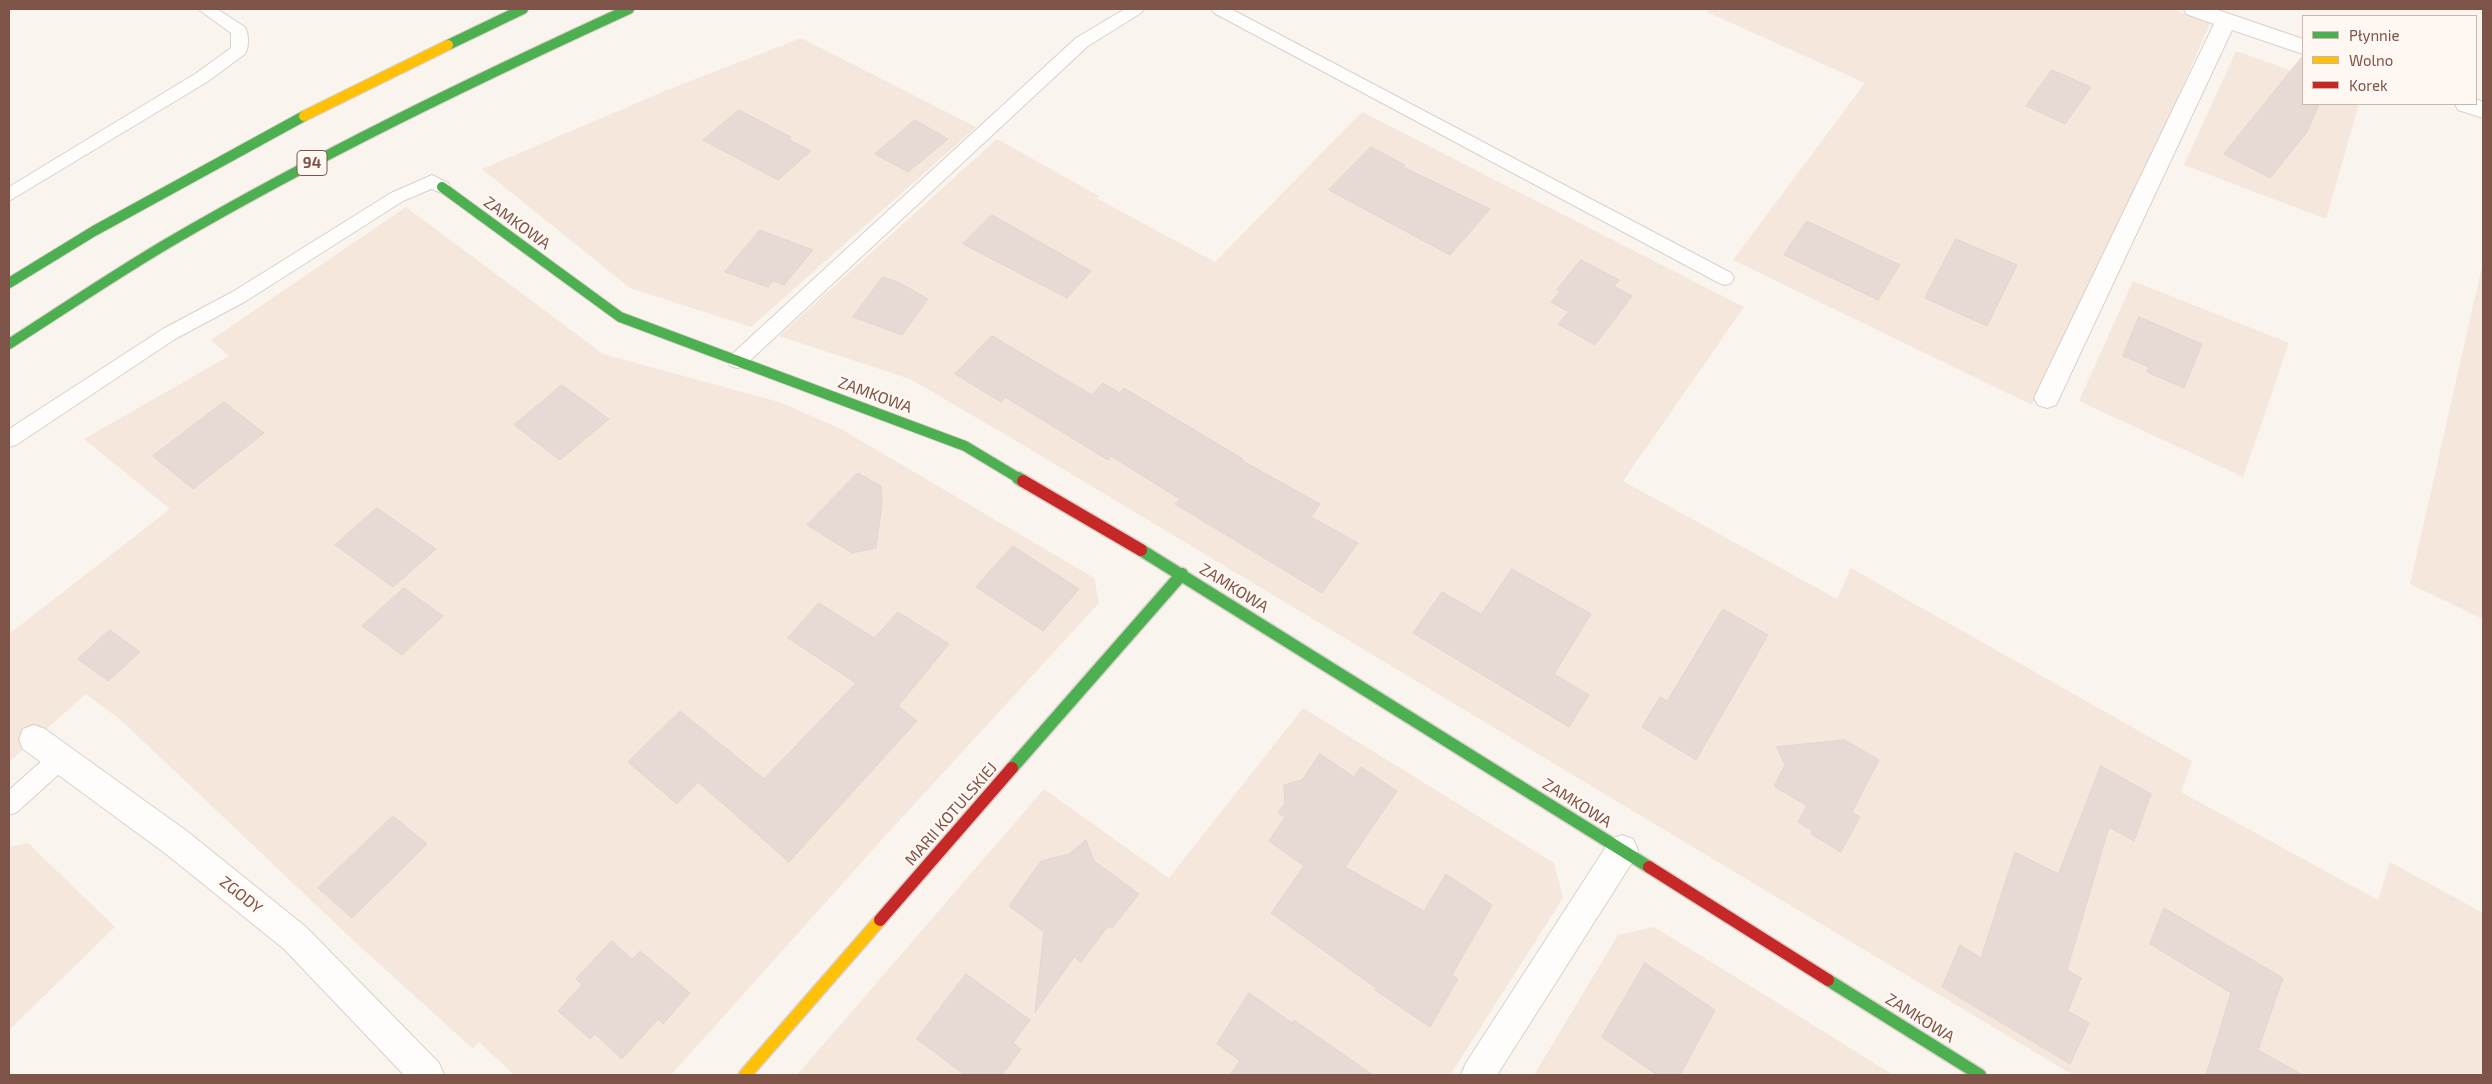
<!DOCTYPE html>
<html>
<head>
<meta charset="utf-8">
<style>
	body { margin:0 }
	#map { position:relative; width:2492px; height:1084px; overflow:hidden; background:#faf4ee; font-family:"Exo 2",sans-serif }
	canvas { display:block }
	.frame { position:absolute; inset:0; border:10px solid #7e5448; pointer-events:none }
	.legend { position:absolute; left:2302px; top:15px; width:175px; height:90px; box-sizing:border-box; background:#fff8f2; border:1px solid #cbb6ae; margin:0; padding:6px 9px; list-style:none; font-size:15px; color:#7e5448 }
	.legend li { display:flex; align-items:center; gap:10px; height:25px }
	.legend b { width:25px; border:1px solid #cbb6ae }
</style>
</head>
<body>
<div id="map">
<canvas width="2492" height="1084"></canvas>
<div class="frame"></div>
<ul class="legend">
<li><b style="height:6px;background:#4caf50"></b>Płynnie</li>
<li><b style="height:6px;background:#ffc107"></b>Wolno</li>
<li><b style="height:6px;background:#c62828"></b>Korek</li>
</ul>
</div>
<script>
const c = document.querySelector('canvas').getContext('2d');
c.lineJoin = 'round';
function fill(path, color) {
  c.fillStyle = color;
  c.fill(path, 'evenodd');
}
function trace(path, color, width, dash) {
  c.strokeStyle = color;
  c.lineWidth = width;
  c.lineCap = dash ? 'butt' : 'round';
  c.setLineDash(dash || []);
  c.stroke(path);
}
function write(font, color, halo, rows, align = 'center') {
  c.font = font + ' "Exo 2",sans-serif';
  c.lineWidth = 4.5;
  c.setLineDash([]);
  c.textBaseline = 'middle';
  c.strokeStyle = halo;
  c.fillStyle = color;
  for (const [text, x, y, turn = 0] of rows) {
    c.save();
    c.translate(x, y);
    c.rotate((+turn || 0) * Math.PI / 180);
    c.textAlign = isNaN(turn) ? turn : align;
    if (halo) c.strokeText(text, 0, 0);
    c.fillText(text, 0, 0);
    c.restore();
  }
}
fill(new Path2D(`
	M 1710,9 L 2171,9 L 2210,23 L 2133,201 L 2032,405 L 1733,260 L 1865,83 L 1707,12 Z
	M 801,38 L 976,127 L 751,327 L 630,288 L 482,169 L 665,91 Z
	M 2236,51 L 2303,75 L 2303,104 L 2359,104 L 2326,219 L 2184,165 Z
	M 1362,112 L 1744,307 L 1623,481 L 1837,599 L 1851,568 L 2192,761 L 2181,792 L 2378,900 L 2390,862 L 2483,913 L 2483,1075 L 2073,1075 L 1008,436 L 910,379 L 779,336 L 997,139 L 1099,196 L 1096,198 L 1215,262 Z
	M 406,207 L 603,354 L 779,402 L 841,429 L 1094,578 L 1099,603 L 885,836 L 671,1075 L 514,1075 L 479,1042 L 473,1049 L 353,940 L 122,721 L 86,694 L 9,762 L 9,634 L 170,509 L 84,439 L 229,356 L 211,340 Z
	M 2483,262 L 2483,619 L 2410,584 Z
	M 2133,281 L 2289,343 L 2243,477 L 2079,401 Z
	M 1303,708 L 1554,863 L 1563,898 L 1450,1075 L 797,1075 L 1044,789 L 1169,878 Z
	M 28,843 L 115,927 L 9,1030 L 9,847 Z
	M 1654,927 L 1778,1003 L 1893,1075 L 1534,1075 L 1618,935 Z`), '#f5e7dc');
const building = new Path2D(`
	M 2303,56 L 2303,104 L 2319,104 L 2307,132 L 2270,178 L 2224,154 Z
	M 2052,70 L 2091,87 L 2065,124 L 2026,106 Z
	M 739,110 L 791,137 L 788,139 L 811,151 L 778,180 L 703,140 Z
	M 915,120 L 948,139 L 908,172 L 875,154 Z
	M 1371,147 L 1405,165 L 1403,167 L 1490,209 L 1450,255 L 1329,190 Z
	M 992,215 L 1091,271 L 1067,298 L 963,244 Z
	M 1807,221 L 1900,265 L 1878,300 L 1784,255 Z
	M 760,230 L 813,250 L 784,285 L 773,281 L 768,287 L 725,272 Z
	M 1956,239 L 2017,265 L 1987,326 L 1925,298 Z
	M 1581,260 L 1619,280 L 1614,286 L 1632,296 L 1595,345 L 1558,324 L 1569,312 L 1551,302 L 1560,291 L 1557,290 Z
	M 883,277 L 900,283 L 928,299 L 902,335 L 853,317 Z
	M 2139,317 L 2202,344 L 2184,388 L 2147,372 L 2149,367 L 2123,356 Z
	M 992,336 L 1092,395 L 1103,383 L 1120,393 L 1124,388 L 1243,459 L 1241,460 L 1320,504 L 1311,517 L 1358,543 L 1322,593 L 1175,504 L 1180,499 L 1111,456 L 1108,460 L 1005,397 L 1001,402 L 955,374 Z
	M 562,385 L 609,419 L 560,460 L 514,425 Z
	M 224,402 L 264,433 L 193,489 L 153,456 Z
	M 858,473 L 881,486 L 882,504 L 876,548 L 852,553 L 807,525 Z
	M 377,508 L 436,549 L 393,587 L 335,545 Z
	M 1013,546 L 1079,589 L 1043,631 L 976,587 Z
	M 1512,569 L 1591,614 L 1554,674 L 1589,695 L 1569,727 L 1413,633 L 1442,592 L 1481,614 Z
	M 404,588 L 443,616 L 402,655 L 362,626 Z
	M 819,603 L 874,638 L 898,612 L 949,644 L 898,706 L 917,721 L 789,862 L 698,782 L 677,804 L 628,762 L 680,711 L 764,779 L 856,683 L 788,638 Z
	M 1723,609 L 1768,635 L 1696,760 L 1642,727 L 1660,697 L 1667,701 Z
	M 110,630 L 140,652 L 108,681 L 78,659 Z
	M 1845,740 L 1879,760 L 1852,812 L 1860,817 L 1841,852 L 1811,834 L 1813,831 L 1798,822 L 1807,806 L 1774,786 L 1785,765 L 1777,747 Z
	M 1320,754 L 1354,777 L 1361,767 L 1397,791 L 1345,867 L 1424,911 L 1446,874 L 1492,905 L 1452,975 L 1458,979 L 1430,1027 L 1375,990 L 1376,988 L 1271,913 L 1304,866 L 1269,841 L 1285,817 L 1278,813 L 1285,803 L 1284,785 L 1302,780 Z
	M 2101,766 L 2151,794 L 2134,841 L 2109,827 L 2067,970 L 2081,978 L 2068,1011 L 2089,1023 L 2070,1064 L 1942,987 L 1960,945 L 1981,958 L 2015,852 L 2058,874 Z
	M 393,816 L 427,844 L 352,918 L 318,888 Z
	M 1086,840 L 1094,861 L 1139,894 L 1112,928 L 1108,926 L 1081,962 L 1074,957 L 1035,1012 L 1044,932 L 1009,906 L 1041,861 L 1069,854 Z
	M 2164,908 L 2283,978 L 2258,1050 L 2303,1075 L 2206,1075 L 2231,993 L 2150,944 Z
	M 612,941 L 632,959 L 640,951 L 690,993 L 663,1024 L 658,1019 L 622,1059 L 595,1034 L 590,1039 L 558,1011 L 582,985 L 576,979 Z
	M 1645,963 L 1715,1010 L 1680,1075 L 1657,1075 L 1602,1037 Z
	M 966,974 L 1030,1020 L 1013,1043 L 1021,1049 L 1002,1075 L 965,1075 L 917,1039 Z
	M 1249,993 L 1292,1023 L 1294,1020 L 1373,1075 L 1230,1075 L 1240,1061 L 1217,1044 Z`);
fill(building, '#e7dad5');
trace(building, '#e4d5cf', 1);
const lane = new Path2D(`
	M 198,9 L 217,9 L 245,27 C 249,34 249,47 245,54 L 207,82 L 9,201 L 9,187 L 195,74 L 231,48 L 231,33 Z
	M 1125,9 L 1144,9 L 1141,13 L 1088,46 L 744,366 L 737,368 L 730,366 L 728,361 L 730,356 L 1076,38 Z
	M 1211,9 L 1231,9 L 1731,273 L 1734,278 L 1731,283 L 1725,285 L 1719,283 L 1214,13 Z
	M 432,175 L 448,183 L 450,187 L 448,191 L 442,193 L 431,189 L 403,201 L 246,301 L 175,339 L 16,445 L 9,447 L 9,429 L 163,329 L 234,291 L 391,193 Z
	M 61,748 L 69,751 L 72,758 L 69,765 L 17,812 L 9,815 L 9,790 L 53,751 Z`);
const street = new Path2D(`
	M 2184,9 L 2215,9 L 2303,39 L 2303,54 L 2232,30 L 2056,405 L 2047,408 L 2038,405 L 2034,398 L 2214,24 L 2186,14 Z
	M 2476,99 L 2483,102 L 2483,118 L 2458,110 L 2455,104 L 2476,104 Z
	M 34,725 L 45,729 L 188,832 L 306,927 L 439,1063 L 444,1075 L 404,1075 L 284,949 L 166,854 L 23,749 L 19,739 L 23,729 Z
	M 1622,835 L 1633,839 L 1638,850 L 1633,861 L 1497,1075 L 1461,1075 L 1466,1063 L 1611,839 Z`);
const fastFar1 = new Path2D(`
	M 448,45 L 523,9
	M 442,187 L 620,317 L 965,446 L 1020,479
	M 9,283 L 94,231 L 304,116
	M 9,344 C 62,310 114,275 168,243 C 317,156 472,81 629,9`);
const fast = new Path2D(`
	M 1018,478 L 1023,481
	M 1141,550 L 1649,867
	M 1012,768 L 1182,574
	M 1828,980 L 1980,1075`);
const slowFar1 = new Path2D(`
	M 304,116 L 448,45`);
const slow = new Path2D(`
	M 745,1075 L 880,920`);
const jam = new Path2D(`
	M 1023,481 L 1141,550
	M 1649,867 L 1828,980
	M 880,920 L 1012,768`);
trace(lane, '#dad0cc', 2);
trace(street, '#dad0cc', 2);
trace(fastFar1, '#dbd0cb', 12);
trace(fast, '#dbd0cb', 15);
trace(slowFar1, '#dbd0cb', 12);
trace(slow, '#dbd0cb', 15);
trace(jam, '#dbd0cb', 15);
fill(lane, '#fefdfc');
fill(street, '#fefdfc');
trace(fastFar1, '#4caf50', 10);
trace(fast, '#4caf50', 12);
trace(slowFar1, '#ffc107', 10);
trace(slow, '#ffc107', 12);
trace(jam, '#c62828', 12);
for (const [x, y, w] of [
	[312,163,30]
]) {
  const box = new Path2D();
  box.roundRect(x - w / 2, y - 12.5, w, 25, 4);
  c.fillStyle = '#fff8f2';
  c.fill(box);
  trace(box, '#7e5448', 1);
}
write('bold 15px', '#7e5448', null, [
	["94",312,163]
]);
write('16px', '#7e5448', '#fff8f2', [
	["ZAMKOWA",517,223,36],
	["ZAMKOWA",875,395,20],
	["ZAMKOWA",1234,588,32],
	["ZAMKOWA",1577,803,32],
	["MARII KOTULSKIEJ",951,814,-49],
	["ZGODY",241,895,39],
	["ZAMKOWA",1920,1018,32]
]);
</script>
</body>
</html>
